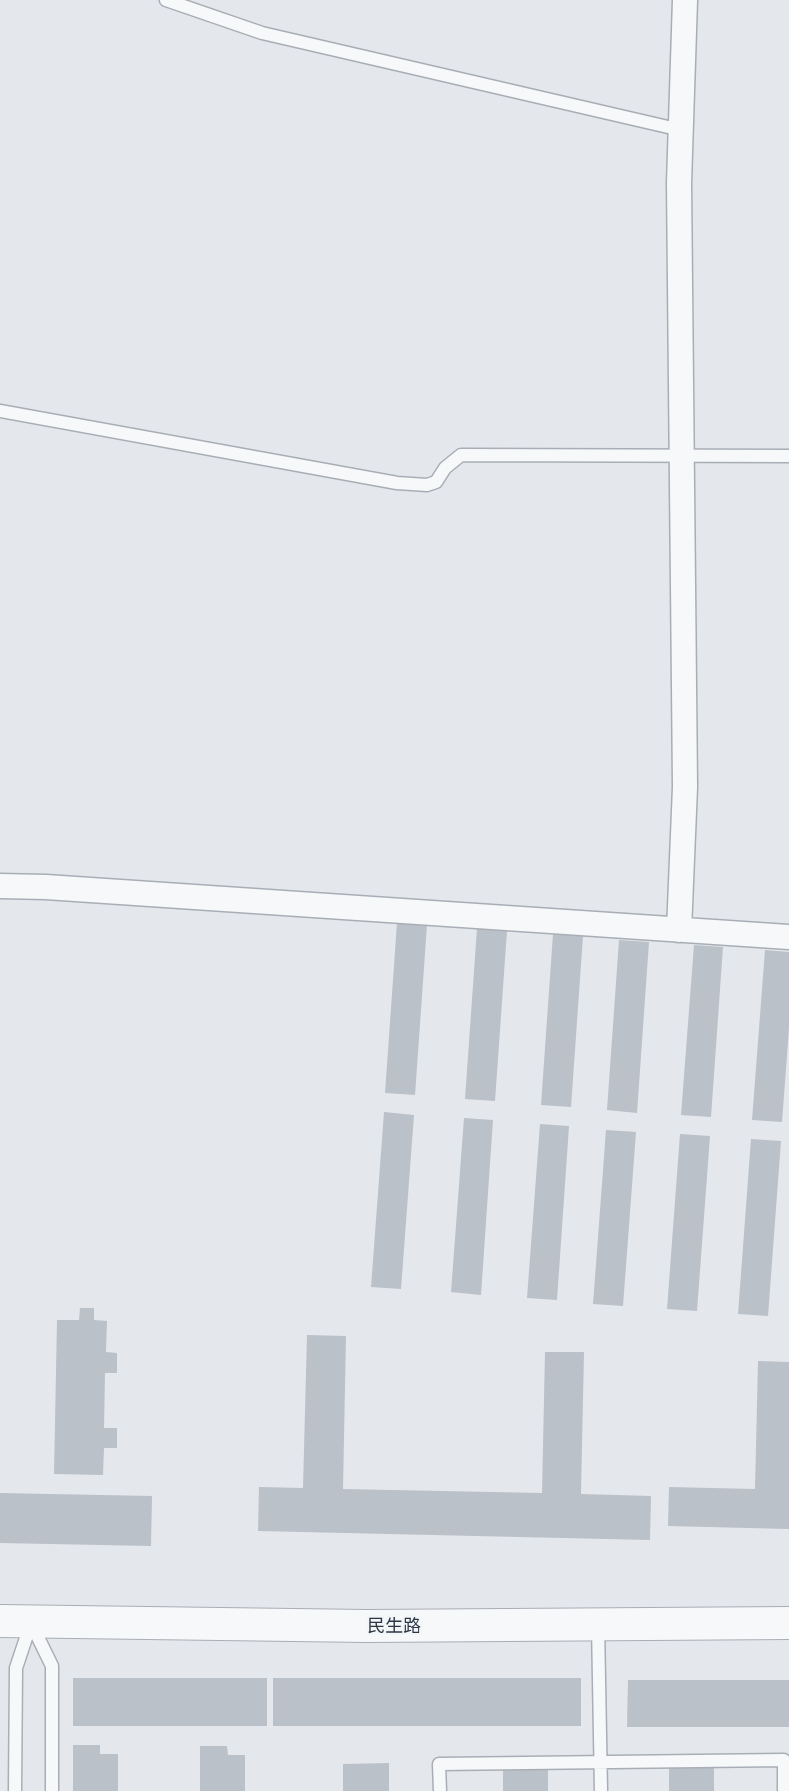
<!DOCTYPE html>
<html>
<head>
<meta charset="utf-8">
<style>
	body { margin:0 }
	canvas { display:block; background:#e4e7eb }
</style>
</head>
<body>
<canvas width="789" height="1791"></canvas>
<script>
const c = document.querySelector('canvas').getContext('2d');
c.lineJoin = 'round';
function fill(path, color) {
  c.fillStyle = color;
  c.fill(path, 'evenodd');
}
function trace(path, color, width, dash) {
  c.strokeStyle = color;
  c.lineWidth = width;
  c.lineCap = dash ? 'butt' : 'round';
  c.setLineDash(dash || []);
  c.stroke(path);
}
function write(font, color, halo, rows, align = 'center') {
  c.font = font + ' Barlow,"Noto Sans SC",sans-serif';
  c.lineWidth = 4.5;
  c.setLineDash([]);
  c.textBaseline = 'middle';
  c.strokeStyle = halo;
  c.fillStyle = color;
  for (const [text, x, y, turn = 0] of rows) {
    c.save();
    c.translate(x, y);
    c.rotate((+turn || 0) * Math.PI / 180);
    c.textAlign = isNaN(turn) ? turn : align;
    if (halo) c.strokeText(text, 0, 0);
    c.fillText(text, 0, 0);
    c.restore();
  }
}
fill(new Path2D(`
	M 397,923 L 427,925 L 415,1095 L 385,1093 Z
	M 477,928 L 507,931 L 495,1101 L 465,1099 Z
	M 553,934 L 583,936 L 571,1107 L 541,1105 Z
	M 619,940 L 649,942 L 637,1113 L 607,1110 Z
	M 694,945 L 723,947 L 711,1117 L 681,1115 Z
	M 765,950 L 789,952 L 789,1028 L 782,1122 L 752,1120 Z
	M 384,1112 L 414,1115 L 401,1289 L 371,1287 Z
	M 464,1118 L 493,1120 L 481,1295 L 451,1292 Z
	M 540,1124 L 569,1126 L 557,1300 L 527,1298 Z
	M 606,1130 L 636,1132 L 623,1306 L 593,1304 Z
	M 680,1134 L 710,1136 L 697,1311 L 667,1309 Z
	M 751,1139 L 781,1141 L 768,1316 L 738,1314 Z
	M 80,1308 L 94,1308 L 94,1320 L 107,1321 L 106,1352 L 117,1353 L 117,1373 L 105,1373 L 104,1428 L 117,1428 L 117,1448 L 104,1448 L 103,1475 L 54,1474 L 57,1320 L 79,1320 Z
	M 307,1335 L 346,1336 L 343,1489 L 542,1493 L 545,1352 L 584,1352 L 581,1494 L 651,1496 L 650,1540 L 258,1531 L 259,1487 L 303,1488 Z
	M 758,1361 L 789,1362 L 789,1529 L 668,1526 L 669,1487 L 755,1489 Z
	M 0,1493 L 152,1496 L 151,1546 L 0,1543 Z
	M 73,1678 L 267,1678 L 267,1726 L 73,1726 Z
	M 273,1678 L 581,1678 L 581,1726 L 273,1726 Z
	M 628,1680 L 789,1680 L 789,1727 L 627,1727 Z
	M 73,1745 L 100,1745 L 100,1754 L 118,1754 L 118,1791 L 73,1791 Z
	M 200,1746 L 227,1746 L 228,1755 L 245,1755 L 245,1791 L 200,1791 Z
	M 389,1763 L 389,1791 L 343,1791 L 343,1764 Z
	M 503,1765 L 548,1765 L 548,1791 L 503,1791 Z
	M 669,1768 L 714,1768 L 714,1791 L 669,1791 Z`), '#bbc1c9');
const service = new Path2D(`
	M 166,0 L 262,33 L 681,130
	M 0,411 L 397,483 L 427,485 L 436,482 L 445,468 L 461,455 L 789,456
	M 31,1623 L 52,1666 L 52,1791
	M 598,1624 L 601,1791
	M 15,1791 L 16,1668 L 31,1623
	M 440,1791 L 439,1764 L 784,1760 L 784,1791`);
const minor = new Path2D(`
	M 0,886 L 46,887 L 789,937
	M 679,930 L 685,787 L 679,183 L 685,0`);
const tertiary = new Path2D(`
	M 0,1621 L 367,1626 L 789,1623`);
trace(service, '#a9aeb6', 15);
trace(minor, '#a9aeb6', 27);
trace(tertiary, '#a9aeb6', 34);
trace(service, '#f6f8f9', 12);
trace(minor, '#f6f8f9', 24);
trace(tertiary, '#f6f8f9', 32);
write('18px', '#2b3644', '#f3f6f8', [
	["民生路",394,1626]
]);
</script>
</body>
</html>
